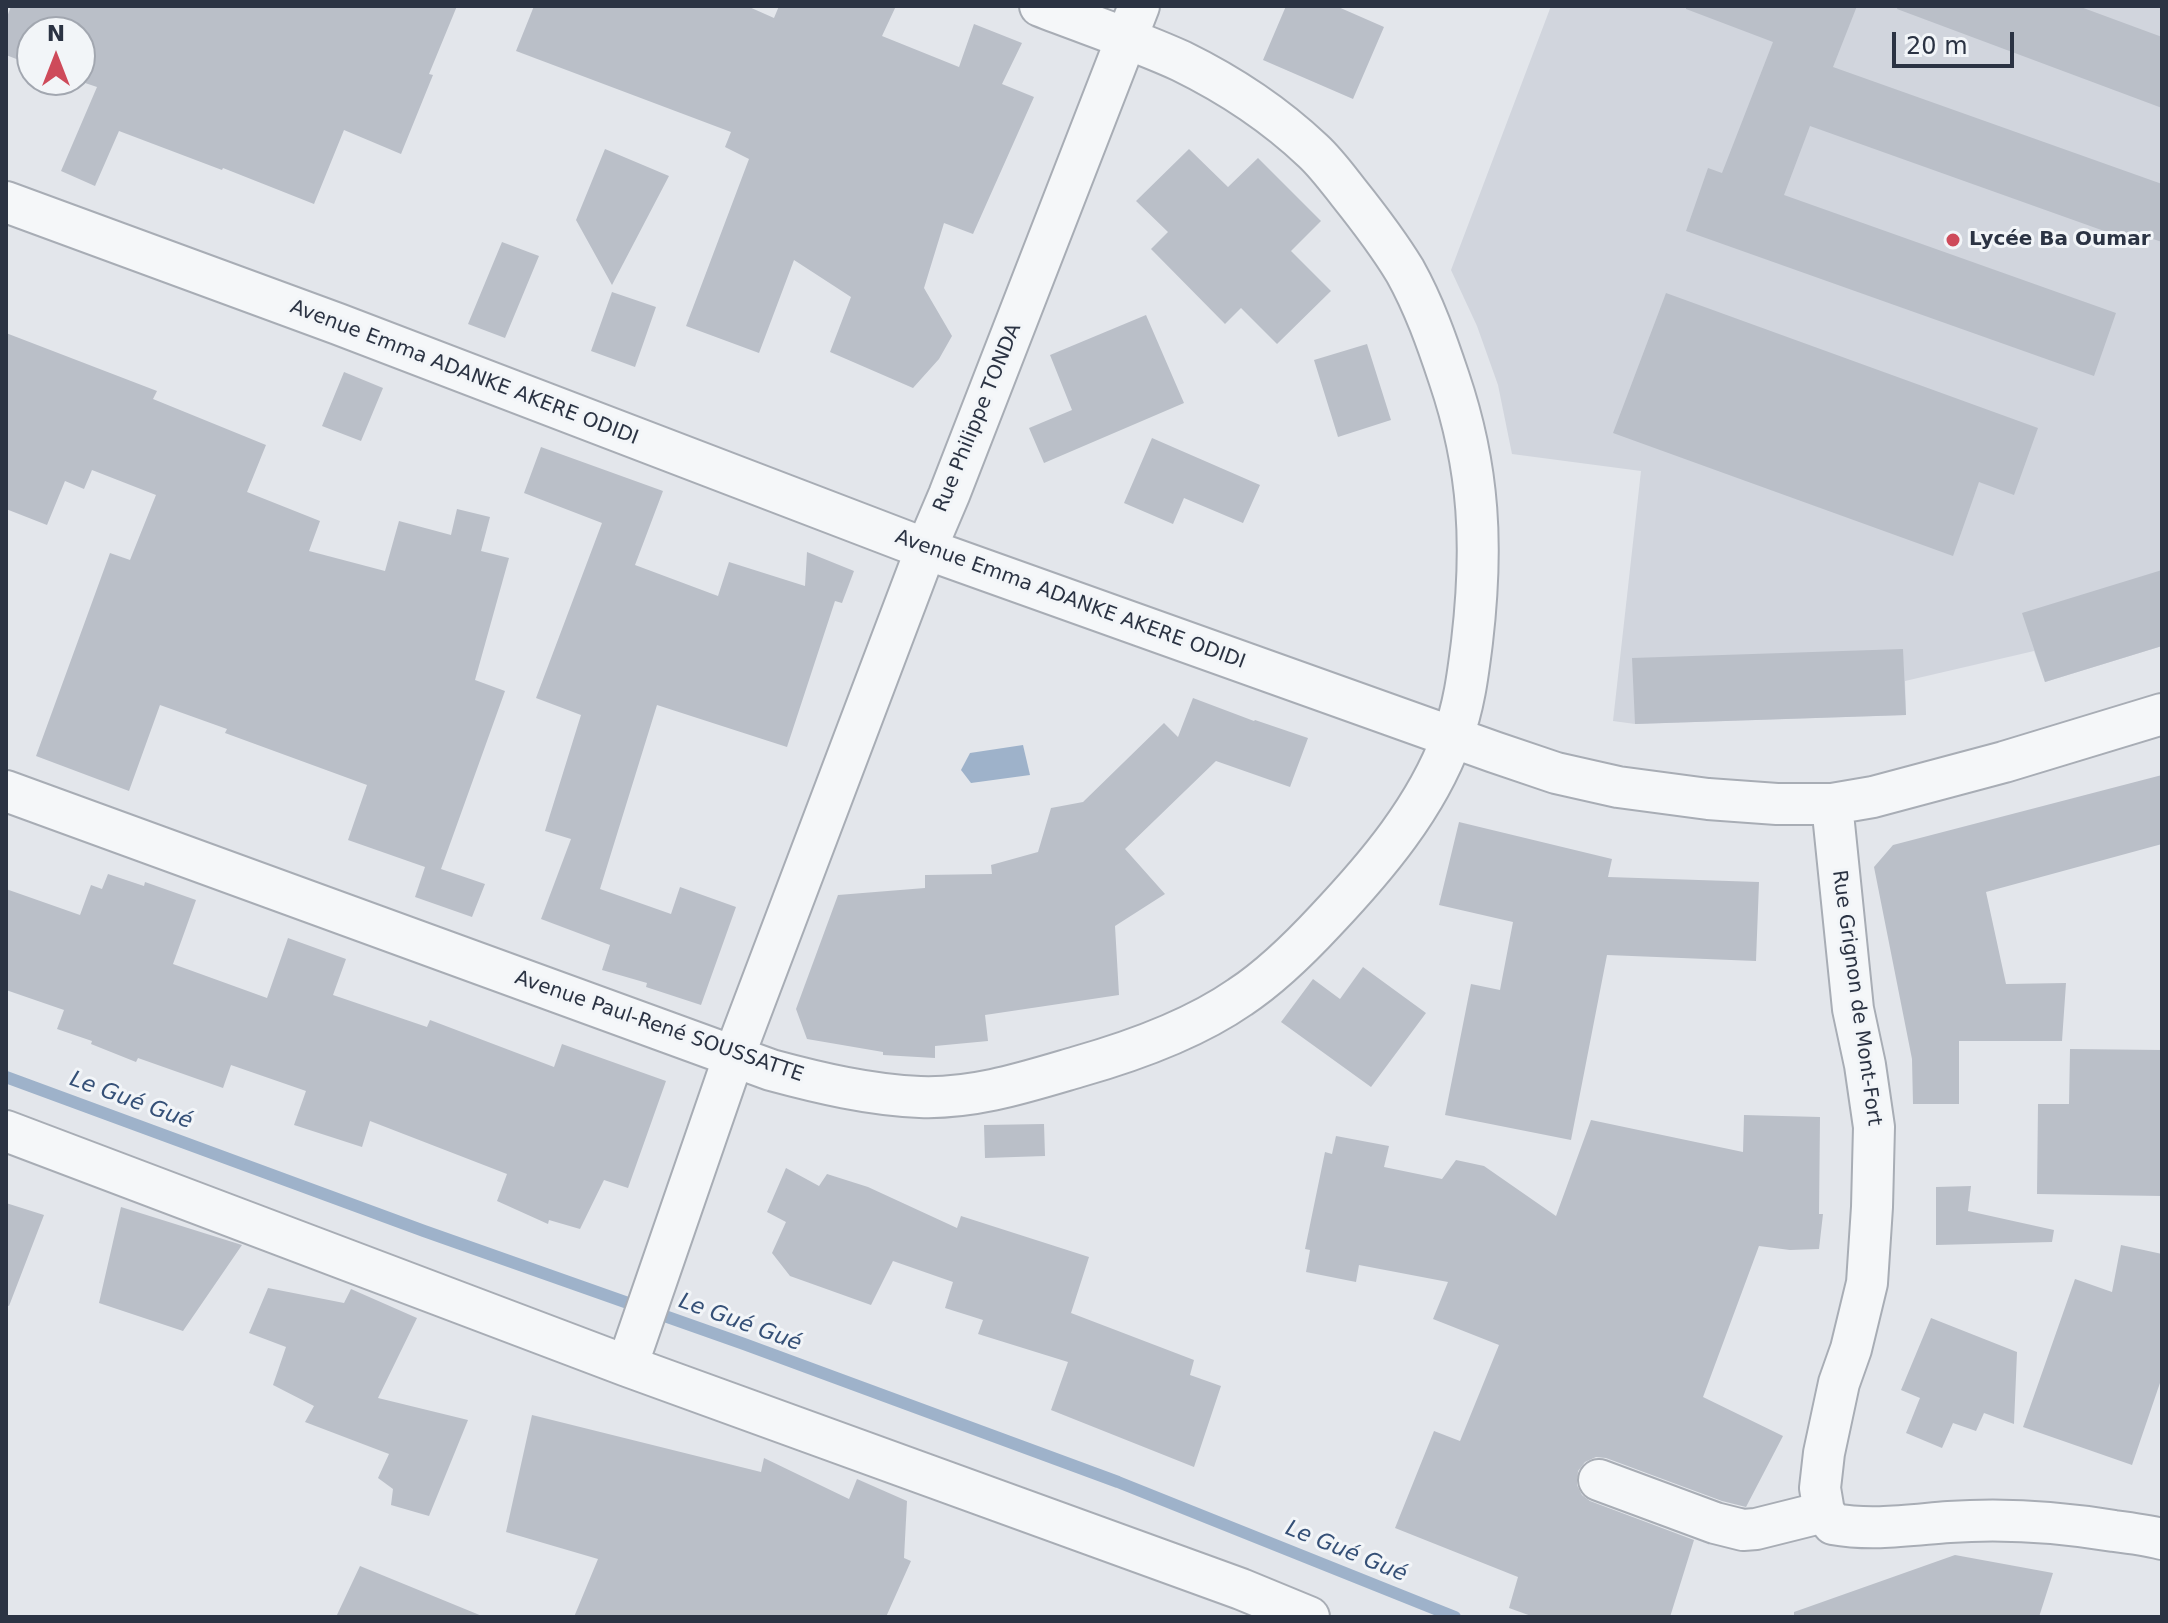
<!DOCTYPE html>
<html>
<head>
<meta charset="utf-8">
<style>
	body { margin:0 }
	#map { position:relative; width:2168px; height:1623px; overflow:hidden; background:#e3e6eb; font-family:"DejaVu Sans",sans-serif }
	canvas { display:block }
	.frame { position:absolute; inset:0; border:8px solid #2b3343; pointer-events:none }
	.north { position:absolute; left:16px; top:16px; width:80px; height:80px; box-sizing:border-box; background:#f2f5f8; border:2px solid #a2a7b0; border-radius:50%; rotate:0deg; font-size:22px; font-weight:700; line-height:32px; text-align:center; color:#2b3343 }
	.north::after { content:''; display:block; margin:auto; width:28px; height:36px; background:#ce4a5a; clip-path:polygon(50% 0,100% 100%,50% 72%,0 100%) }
	.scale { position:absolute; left:1892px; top:32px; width:122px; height:36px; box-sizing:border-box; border:4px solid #2b3343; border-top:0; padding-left:10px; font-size:24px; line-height:28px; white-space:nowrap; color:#2b3343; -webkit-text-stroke:6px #f2f5f8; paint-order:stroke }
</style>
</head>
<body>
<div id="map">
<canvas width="2168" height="1623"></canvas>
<div class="frame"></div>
<div class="north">N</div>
<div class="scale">20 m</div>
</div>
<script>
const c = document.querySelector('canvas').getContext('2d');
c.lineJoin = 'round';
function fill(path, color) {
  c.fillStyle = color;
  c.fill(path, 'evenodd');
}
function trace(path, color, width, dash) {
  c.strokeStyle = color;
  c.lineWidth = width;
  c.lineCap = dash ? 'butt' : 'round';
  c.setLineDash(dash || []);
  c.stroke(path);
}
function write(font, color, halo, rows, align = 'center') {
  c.font = font + ' "DejaVu Sans",sans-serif';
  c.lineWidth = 6;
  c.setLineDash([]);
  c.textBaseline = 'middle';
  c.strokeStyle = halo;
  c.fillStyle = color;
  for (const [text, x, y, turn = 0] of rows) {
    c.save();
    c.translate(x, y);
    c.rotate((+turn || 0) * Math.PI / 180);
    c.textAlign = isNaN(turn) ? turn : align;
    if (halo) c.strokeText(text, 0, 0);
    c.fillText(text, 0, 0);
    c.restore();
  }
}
fill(new Path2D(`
	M 1551,6 L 2162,6 L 2162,646 L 2045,682 L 2034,651 L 1905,681 L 1906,715 L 1635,724 L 1613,721 L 1641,471 L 1512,454 L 1498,385 L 1477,326 L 1451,270 Z`), '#d1d5dd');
fill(new Path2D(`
	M 1023,745 L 1030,775 L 971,783 L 961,770 L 970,753 Z`), '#9eb2ca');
trace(new Path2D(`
	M 6,1077 L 424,1231 L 744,1344 L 1118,1482 L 1455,1617`), '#9eb2ca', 12);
fill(new Path2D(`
	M 11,6 L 457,6 L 429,74 L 433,75 L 401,154 L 344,130 L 314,204 L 223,168 L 222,170 L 119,131 L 95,186 L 61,171 L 97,87 L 76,80 L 80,80 L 80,32 L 32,32 L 32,65 L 6,55 L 6,20 Z
	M 534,6 L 747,6 L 774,18 L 779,6 L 896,6 L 882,36 L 959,67 L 974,24 L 1022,43 L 1002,84 L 1034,97 L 973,234 L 944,223 L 924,288 L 952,336 L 939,359 L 913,388 L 830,352 L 851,297 L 794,260 L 759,353 L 686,326 L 749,159 L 725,147 L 731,132 L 516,51 Z
	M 1286,6 L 1336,6 L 1384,27 L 1353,99 L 1263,60 Z
	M 1686,6 L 1857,6 L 1833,67 L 2162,184 L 2162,242 L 2138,234 L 2135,242 L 1810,126 L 1784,195 L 2116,313 L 2094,376 L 1686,231 L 1708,168 L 1722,173 L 1773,42 L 1686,9 Z
	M 1898,6 L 2078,6 L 2162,37 L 2162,108 L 1897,9 Z
	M 605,149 L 669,176 L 612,285 L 576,220 Z
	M 1189,149 L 1228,187 L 1258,158 L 1321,221 L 1291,251 L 1331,291 L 1277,344 L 1241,308 L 1225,324 L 1151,249 L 1168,232 L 1136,201 Z
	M 502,242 L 539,256 L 505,338 L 468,324 Z
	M 612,292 L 656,307 L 635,367 L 591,351 Z
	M 1666,293 L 2038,428 L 2014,495 L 1979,482 L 1953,556 L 1613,433 Z
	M 1146,315 L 1184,403 L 1044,463 L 1029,428 L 1072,410 L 1050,355 Z
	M 6,333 L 157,391 L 153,399 L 266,445 L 247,492 L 320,521 L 309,551 L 385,571 L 399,521 L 451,535 L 457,509 L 490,517 L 481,551 L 509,558 L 475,680 L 505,691 L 441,869 L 485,884 L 472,917 L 415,897 L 425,867 L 348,840 L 367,785 L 225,733 L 227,729 L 160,705 L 129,791 L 36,756 L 110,553 L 130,560 L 156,495 L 92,470 L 84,489 L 65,481 L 47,525 L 6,509 Z
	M 1367,344 L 1391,420 L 1338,437 L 1314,360 Z
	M 344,372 L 383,388 L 361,441 L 322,426 Z
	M 1152,438 L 1260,485 L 1243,523 L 1184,498 L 1173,524 L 1124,503 Z
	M 541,447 L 663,491 L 635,565 L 718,596 L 729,562 L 805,586 L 807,552 L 854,571 L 842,603 L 835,601 L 787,747 L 657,705 L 600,889 L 671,914 L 680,887 L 736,907 L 701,1005 L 646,987 L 647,983 L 602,970 L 610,945 L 541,919 L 571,839 L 545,831 L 581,715 L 536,698 L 602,523 L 524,493 Z
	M 2162,570 L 2162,646 L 2045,682 L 2022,613 Z
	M 1903,649 L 1906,715 L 1635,724 L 1632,658 Z
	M 1193,698 L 1254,721 L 1255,720 L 1308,738 L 1290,787 L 1216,761 L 1125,849 L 1165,894 L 1115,926 L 1119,995 L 985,1015 L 988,1041 L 935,1046 L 935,1058 L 883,1055 L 883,1052 L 807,1039 L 796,1009 L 838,895 L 925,888 L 925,875 L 992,874 L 991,865 L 1038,852 L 1051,808 L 1083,802 L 1164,723 L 1178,737 Z
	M 2162,775 L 2162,844 L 1986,892 L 2006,984 L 2066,983 L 2062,1041 L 1959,1041 L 1959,1104 L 1913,1104 L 1912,1059 L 1874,867 L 1893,845 Z
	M 1459,822 L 1612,859 L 1608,877 L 1759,882 L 1756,961 L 1607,955 L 1571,1140 L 1445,1115 L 1471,984 L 1500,990 L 1513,922 L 1439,905 Z
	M 108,874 L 144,886 L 145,882 L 196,900 L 173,964 L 267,998 L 288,938 L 346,959 L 333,995 L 427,1027 L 430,1020 L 554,1067 L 562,1044 L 666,1081 L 628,1188 L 604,1180 L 580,1229 L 549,1220 L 548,1224 L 497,1201 L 507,1174 L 370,1121 L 362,1147 L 294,1125 L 306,1091 L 231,1065 L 223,1088 L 138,1058 L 136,1062 L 91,1044 L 92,1041 L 57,1029 L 64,1010 L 6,990 L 6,889 L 80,915 L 91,885 L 102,889 Z
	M 1363,967 L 1426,1013 L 1371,1087 L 1281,1022 L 1313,979 L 1340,999 Z
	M 2070,1049 L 2162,1050 L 2162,1196 L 2037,1194 L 2038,1104 L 2069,1104 Z
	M 1744,1115 L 1820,1117 L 1819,1214 L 1823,1214 L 1819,1249 L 1790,1250 L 1759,1246 L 1703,1397 L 1783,1436 L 1746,1507 L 1722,1501 L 1606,1458 L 1596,1457 L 1585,1462 L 1578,1471 L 1577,1485 L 1582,1495 L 1590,1501 L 1694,1540 L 1670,1617 L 1534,1617 L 1509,1608 L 1518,1577 L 1395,1528 L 1434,1431 L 1460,1441 L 1499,1345 L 1433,1319 L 1448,1282 L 1359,1265 L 1356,1282 L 1306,1272 L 1310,1250 L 1305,1249 L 1325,1152 L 1332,1154 L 1336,1136 L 1389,1146 L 1384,1167 L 1442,1179 L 1456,1160 L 1484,1166 L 1556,1216 L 1591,1120 L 1743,1152 Z
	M 1044,1124 L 1045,1156 L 985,1158 L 984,1125 Z
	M 786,1168 L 819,1186 L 827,1174 L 868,1187 L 957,1228 L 961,1216 L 1089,1257 L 1071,1313 L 1194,1360 L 1190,1375 L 1221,1386 L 1194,1467 L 1051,1410 L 1068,1362 L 978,1334 L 983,1320 L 945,1308 L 953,1282 L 893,1261 L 871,1305 L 790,1276 L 772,1253 L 786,1222 L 767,1212 Z
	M 1971,1186 L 1968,1211 L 2054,1230 L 2052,1242 L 1936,1245 L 1936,1187 Z
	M 6,1203 L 44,1215 L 9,1306 L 6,1305 Z
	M 121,1207 L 242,1245 L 183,1331 L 99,1303 Z
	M 2121,1245 L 2162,1254 L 2162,1377 L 2132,1465 L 2023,1427 L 2075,1279 L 2112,1292 Z
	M 268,1288 L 344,1303 L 351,1289 L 417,1318 L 378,1398 L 468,1420 L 429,1516 L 391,1505 L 393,1489 L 378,1478 L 389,1454 L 305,1422 L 314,1406 L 273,1385 L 286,1347 L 249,1333 Z
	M 1931,1318 L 2017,1352 L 2014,1424 L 1984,1413 L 1976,1431 L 1953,1423 L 1942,1448 L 1906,1433 L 1920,1398 L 1901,1390 Z
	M 532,1415 L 761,1472 L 764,1458 L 849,1499 L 857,1479 L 907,1501 L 904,1558 L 911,1561 L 886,1617 L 574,1617 L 598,1559 L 506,1532 Z
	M 1955,1555 L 2053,1573 L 2039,1617 L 1794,1617 L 1794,1612 Z
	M 360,1566 L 482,1616 L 482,1617 L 336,1617 Z`), '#babfc8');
const minor = new Path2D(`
	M 6,202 L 338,324 L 926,549 L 1494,752 L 1556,773 L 1618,787 L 1708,799 L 1777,804 L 1832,804 L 1873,797 L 2004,762 L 2162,714
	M 6,791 L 771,1070 C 819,1083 870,1095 920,1097 C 974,1099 1026,1082 1077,1067 C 1130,1052 1194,1029 1240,997 C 1272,976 1300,948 1326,920 C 1377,866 1426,808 1452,738 C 1464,707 1468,674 1472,642 C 1483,548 1480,469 1449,378 C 1437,342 1424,305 1405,271 C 1388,243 1368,217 1348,192 C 1337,178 1326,163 1313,151 C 1275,115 1228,84 1181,61 C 1135,40 1086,24 1040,6
	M 1832,804 L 1853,1009 L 1865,1065 L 1874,1127 L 1872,1207 L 1867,1283 L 1851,1349 L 1839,1383 L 1824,1453 L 1820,1488 L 1824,1512 L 1833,1524 C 1872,1531 1910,1525 1949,1522 C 2004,1518 2060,1522 2114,1531 C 2130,1533 2146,1535 2162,1539
	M 6,1131 L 627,1366 L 1241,1589 L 1309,1617
	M 627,1366 L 734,1056 L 926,549 L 949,495 L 1139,6
	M 1599,1480 L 1715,1523 L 1743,1530 L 1756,1529 L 1824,1512`);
trace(minor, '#a8adb5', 44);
trace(minor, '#f5f7f9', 40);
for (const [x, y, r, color] of [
	[1953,240,8,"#ce4a5a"]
]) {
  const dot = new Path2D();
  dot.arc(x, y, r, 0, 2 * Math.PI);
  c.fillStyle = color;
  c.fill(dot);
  trace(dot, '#f2f5f8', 3);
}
write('bold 20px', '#2b3343', '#f2f5f8', [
	["Lycée Ba Oumar",1969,240]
], 'left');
write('20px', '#2b3343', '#f2f5f8', [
	["Avenue Emma ADANKE AKERE ODIDI",464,373,21],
	["Rue Philippe TONDA",978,418,-68],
	["Avenue Emma ADANKE AKERE ODIDI",1070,600,20],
	["Rue Grignon de Mont-Fort",1856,998,82],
	["Avenue Paul-René SOUSSATTE",659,1027,19]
]);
write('italic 22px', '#355077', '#f2f5f8', [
	["Le Gué Gué",131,1101,20],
	["Le Gué Gué",740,1323,20],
	["Le Gué Gué",1346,1552,22]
]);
</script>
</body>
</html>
